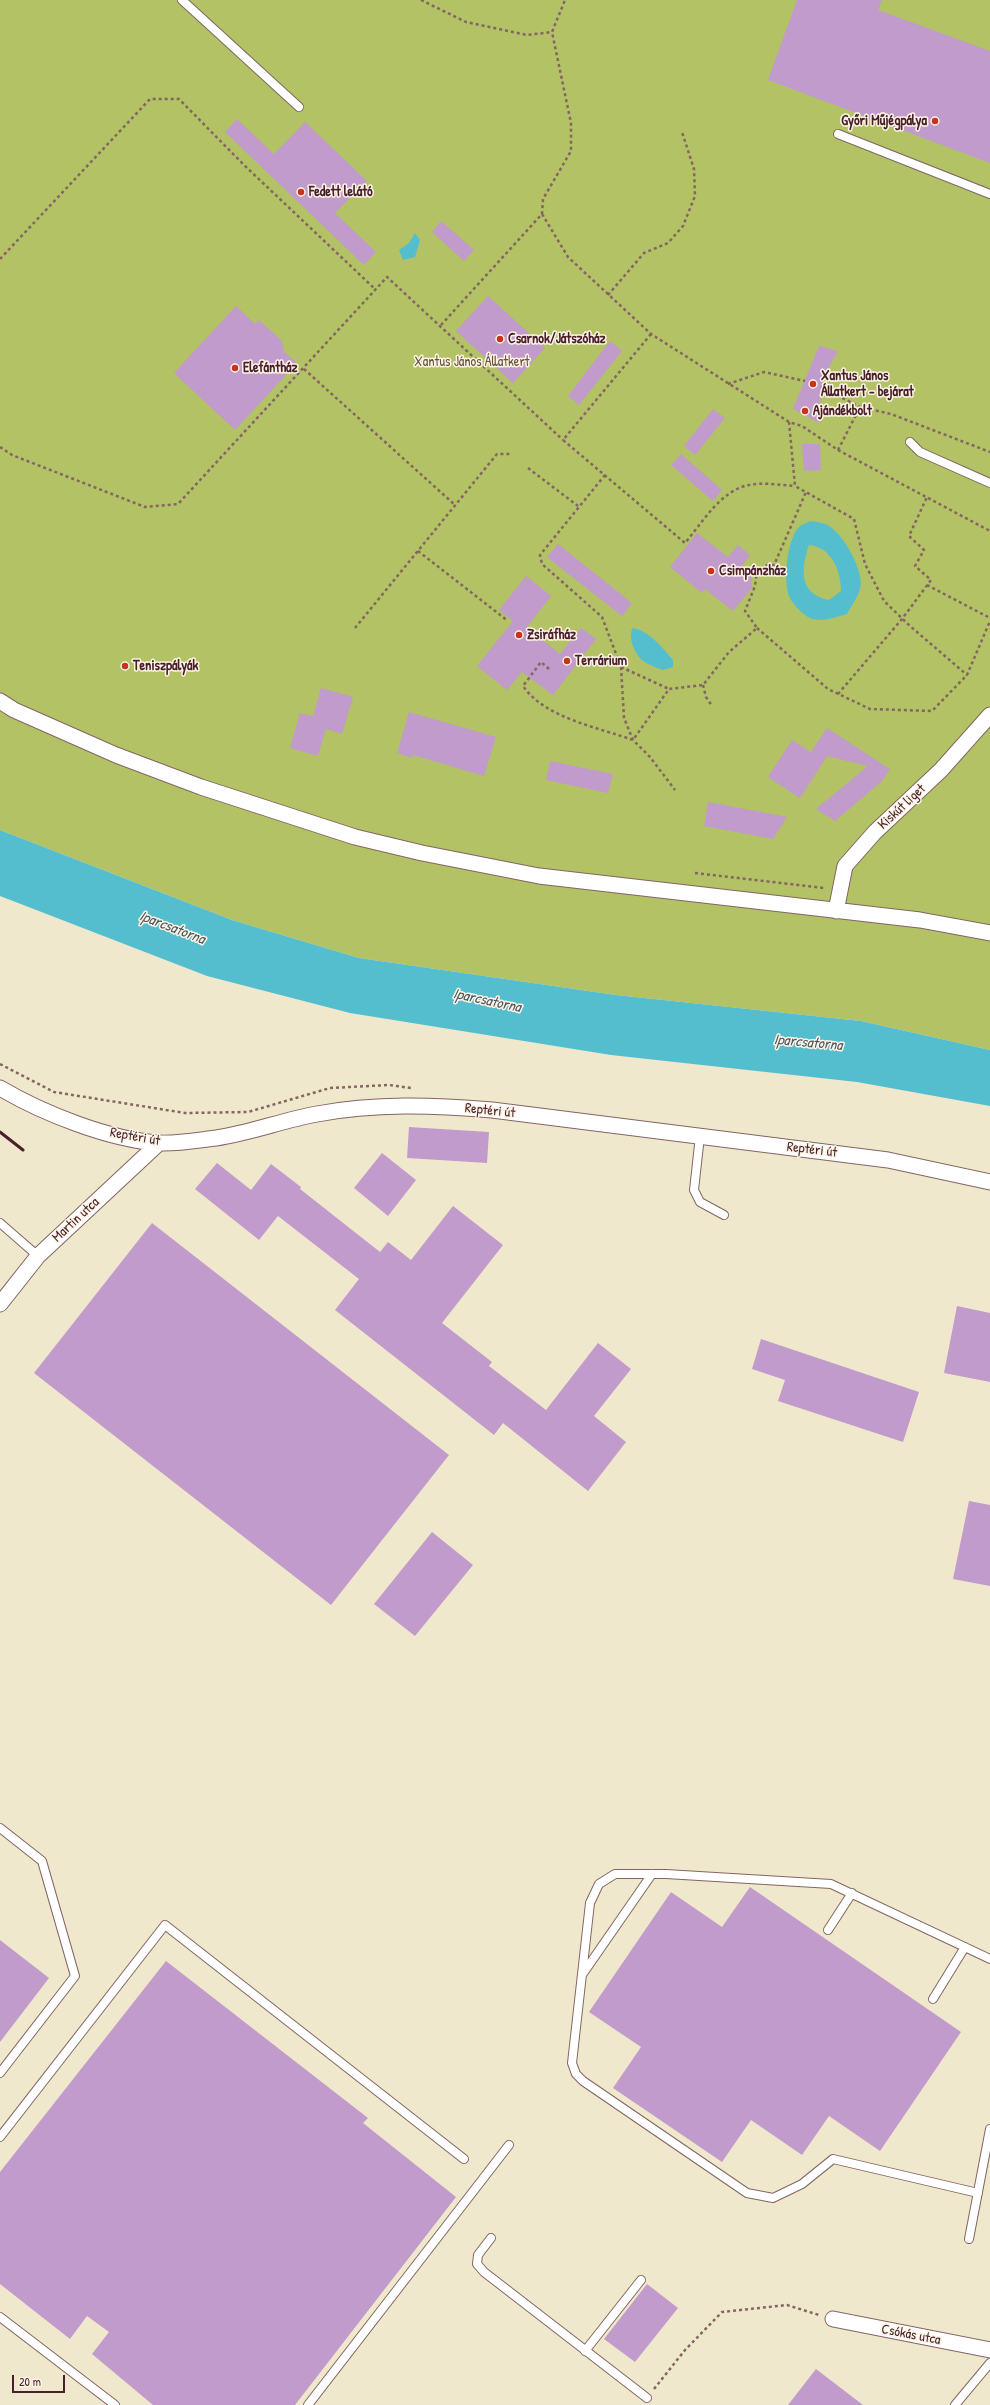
<!DOCTYPE html>
<html>
<head>
<meta charset="utf-8">
<style>
	body { margin:0 }
	#map { position:relative; width:990px; height:2405px; overflow:hidden; background:#f0e8cc; font-family:"Patrick Hand",sans-serif }
	canvas { display:block }
	.scale { position:absolute; left:12px; top:2375px; width:53px; height:18px; box-sizing:border-box; border:2px solid #4a1f2b; border-top:0; padding-left:5px; font-size:12px; line-height:14px; white-space:nowrap; color:#4a1f2b; -webkit-text-stroke:3px #fcf5e5; paint-order:stroke }
</style>
</head>
<body>
<div id="map">
<canvas width="990" height="2405"></canvas>
<div class="scale">20 m</div>
</div>
<script>
const c = document.querySelector('canvas').getContext('2d');
c.lineJoin = 'round';
function fill(path, color) {
  c.fillStyle = color;
  c.fill(path, 'evenodd');
}
function trace(path, color, width, dash) {
  c.strokeStyle = color;
  c.lineWidth = width;
  c.lineCap = dash ? 'butt' : 'round';
  c.setLineDash(dash || []);
  c.stroke(path);
}
function write(font, color, halo, rows, align = 'center') {
  c.font = font + ' "Patrick Hand",sans-serif';
  c.lineWidth = 3;
  c.setLineDash([]);
  c.textBaseline = 'middle';
  c.strokeStyle = halo;
  c.fillStyle = color;
  for (const [text, x, y, turn = 0] of rows) {
    c.save();
    c.translate(x, y);
    c.rotate((+turn || 0) * Math.PI / 180);
    c.textAlign = isNaN(turn) ? turn : align;
    if (halo) c.strokeText(text, 0, 0);
    c.fillText(text, 0, 0);
    c.restore();
  }
}
fill(new Path2D(`
	M 0,0 L 990,0 L 990,1050 L 861,1021 L 616,995 L 359,958 L 232,920 L 0,830 Z`), '#b2c265');
fill(new Path2D(`
	M 415,233 L 420,240 L 415,257 L 403,260 L 399,250 L 409,243 Z
	M 810,521 C 819,522 826,523 833,529 C 846,539 865,574 860,589 C 858,597 851,606 847,614 C 836,617 822,623 810,618 C 802,614 790,602 788,593 C 784,576 787,540 799,527 C 802,524 807,523 810,521 ZM 809,545 C 831,547 841,570 841,591 L 829,600 C 798,594 801,568 809,545 Z
	M 633,628 C 649,631 662,647 673,660 L 673,667 L 663,670 C 656,667 648,665 642,660 C 635,654 627,636 633,628 Z
	M 0,830 L 232,920 L 359,958 L 616,995 L 861,1021 L 990,1050 L 990,1106 L 857,1082 L 611,1055 L 350,1013 L 207,976 L 0,896 Z`), '#54becf');
fill(new Path2D(`
	M 797,0 L 882,0 L 878,10 L 990,51 L 990,163 L 768,80 Z
	M 237,119 L 274,154 L 305,122 L 367,181 L 335,213 L 376,252 L 364,265 L 225,132 Z
	M 441,221 L 474,250 L 464,261 L 432,232 Z
	M 488,296 L 545,348 L 513,383 L 456,331 Z
	M 236,306 L 255,324 L 259,320 L 282,341 L 284,352 L 297,363 L 235,430 L 174,373 Z
	M 610,341 L 622,351 L 579,405 L 568,396 Z
	M 819,346 L 838,351 L 829,367 L 821,387 L 819,423 L 793,409 Z
	M 713,409 L 725,418 L 695,455 L 684,446 Z
	M 802,444 L 820,444 L 821,470 L 804,471 Z
	M 681,454 L 722,490 L 713,501 L 671,465 Z
	M 697,533 L 728,557 L 738,545 L 750,555 L 741,567 L 751,576 L 752,588 L 733,611 L 705,589 L 702,593 L 670,567 Z
	M 558,544 L 632,603 L 622,616 L 547,557 Z
	M 526,576 L 551,596 L 527,627 L 560,654 L 581,628 L 596,639 L 553,695 L 522,672 L 507,690 L 477,666 L 513,621 L 499,610 Z
	M 321,688 L 353,697 L 342,734 L 326,729 L 318,756 L 290,748 L 300,713 L 313,716 Z
	M 409,712 L 496,737 L 484,776 L 413,755 L 412,758 L 397,753 Z
	M 827,728 L 890,769 L 882,781 L 835,821 L 816,809 L 868,766 L 827,756 L 800,798 L 768,777 L 792,740 L 811,752 Z
	M 550,761 L 613,774 L 608,793 L 546,780 Z
	M 708,802 L 787,817 L 773,839 L 704,826 Z
	M 409,1127 L 489,1132 L 487,1163 L 407,1158 Z
	M 382,1153 L 416,1180 L 388,1216 L 354,1188 Z
	M 217,1163 L 251,1190 L 271,1164 L 301,1187 L 300,1189 L 380,1252 L 388,1242 L 411,1260 L 453,1206 L 503,1245 L 442,1323 L 492,1362 L 489,1366 L 546,1410 L 598,1343 L 631,1369 L 594,1416 L 626,1442 L 588,1491 L 503,1423 L 494,1435 L 335,1310 L 359,1279 L 278,1216 L 259,1240 L 195,1189 Z
	M 152,1223 L 449,1455 L 331,1605 L 34,1373 Z
	M 957,1306 L 990,1313 L 990,1382 L 944,1373 Z
	M 761,1339 L 919,1392 L 903,1442 L 778,1401 L 785,1380 L 752,1369 Z
	M 969,1501 L 990,1505 L 990,1586 L 953,1579 Z
	M 432,1532 L 473,1565 L 415,1636 L 374,1604 Z
	M 750,1887 L 961,2032 L 880,2151 L 829,2116 L 802,2155 L 751,2120 L 722,2162 L 613,2088 L 641,2047 L 589,2012 L 671,1892 L 722,1927 Z
	M 0,1940 L 49,1978 L 0,2042 Z
	M 166,1961 L 368,2118 L 363,2123 L 456,2197 L 295,2405 L 153,2405 L 92,2354 L 109,2332 L 87,2316 L 70,2339 L 0,2284 L 0,2172 Z
	M 647,2284 L 678,2308 L 635,2362 L 604,2339 Z
	M 816,2369 L 863,2405 L 788,2405 Z`), '#c19bcb');
const service = new Path2D(`
	M 182,0 L 299,107
	M 838,134 L 990,194
	M 910,442 L 920,452 L 990,483
	M 700,1136 L 694,1190 L 700,1202 L 724,1215
	M 0,1223 L 38,1256
	M 0,1828 L 42,1861 L 75,1976 L 0,2073
	M 828,1930 L 852,1893
	M 582,1975 L 652,1874
	M 933,1999 L 965,1947
	M 0,2137 L 165,1925 L 464,2159
	M 978,2193 L 833,2159 L 802,2184 L 773,2198 L 747,2193 L 583,2081 L 576,2074 L 572,2063 L 590,1903 L 599,1884 L 615,1874 L 666,1874 L 831,1884 L 990,1959
	M 491,2238 L 478,2255 L 477,2264 L 484,2272 L 647,2398
	M 969,2239 L 990,2129
	M 0,2317 L 115,2405
	M 585,2351 L 641,2280
	M 308,2405 L 509,2145
	M 955,2405 L 990,2363`);
const minor = new Path2D(`
	M 0,701 L 14,710 L 116,755 L 201,787 L 355,837 L 422,853 L 539,876 L 920,920 L 990,933
	M 836,911 L 845,866 L 875,832 L 941,770 L 990,715
	M 0,1088 C 42,1113 110,1140 159,1143 C 177,1144 199,1140 216,1138 C 251,1133 283,1120 317,1114 C 375,1103 433,1105 492,1110 L 888,1160 L 990,1182
	M 0,1304 L 38,1256 L 159,1143
	M 833,2319 L 990,2350`);
trace(service, '#846563', 10);
trace(minor, '#846563', 17);
trace(new Path2D(`
	M 421,0 L 466,22 L 527,35 L 552,32
	M 542,214 L 568,257 L 651,334 L 789,422 L 802,426 L 838,450 L 990,531
	M 0,259 L 150,99 L 179,99 L 244,165 L 376,290
	M 608,295 L 644,253 L 668,243 L 683,226 L 695,196 L 694,169 L 682,132
	M 441,325 L 542,214 L 543,199 L 571,151 L 571,123 L 552,32 L 565,0
	M 651,334 L 563,440 L 685,543 C 702,523 721,490 749,485 C 763,482 780,485 795,486
	M 304,369 L 455,505
	M 728,384 L 764,372 L 805,381
	M 821,387 L 860,407 L 891,414 L 990,452
	M 789,422 L 795,486 L 854,519 L 865,564 L 884,601 L 910,626 L 967,675
	M 0,447 L 12,455 L 145,507 L 178,504 L 387,277 L 563,440
	M 838,450 L 860,407
	M 528,468 L 578,506
	M 605,475 L 540,555 L 542,564 L 602,617 L 621,667 L 624,718 L 633,740 L 650,757 L 675,790
	M 418,551 L 508,621
	M 927,585 L 990,618
	M 355,628 L 497,454 L 510,454
	M 757,628 L 828,689 L 870,709 L 932,711 L 967,675 L 990,621
	M 621,667 L 669,689
	M 549,669 L 541,662 L 523,686 C 545,718 597,727 633,740 L 669,689 L 703,685 L 729,652 L 757,628 L 745,611 L 755,586 L 757,571 L 767,565 L 774,565 L 806,492
	M 703,685 L 706,697 L 712,706
	M 838,694 L 902,619 L 931,580 L 915,566 L 924,550 L 909,536 L 927,497
	M 695,873 L 824,888
	M 0,1064 L 54,1092 L 185,1113 L 248,1112 L 330,1088 L 389,1085 L 411,1088
	M 654,2389 L 685,2350 L 722,2312 L 787,2305 L 819,2315`), '#846563', 2.5, [3, 3]);
trace(service, '#fff', 8);
trace(minor, '#fff', 15);
trace(new Path2D(`
	M 0,1132 L 23,1150`), '#4a1f2b', 3);
for (const [x, y, r, color] of [
	[935,121,4,"#c8321e"],
	[301,192,4,"#c8321e"],
	[500,339,4,"#c8321e"],
	[235,368,4,"#c8321e"],
	[813,384,4,"#c8321e"],
	[805,411,4,"#c8321e"],
	[711,571,4,"#c8321e"],
	[519,635,4,"#c8321e"],
	[567,661,4,"#c8321e"],
	[125,666,4,"#c8321e"]
]) {
  const dot = new Path2D();
  dot.arc(x, y, r, 0, 2 * Math.PI);
  c.fillStyle = color;
  c.fill(dot);
  trace(dot, '#fcf5e5', 1.5);
}
write('bold 14px', '#4a1f2b', '#fcf5e5', [
	["Győri Műjégpálya",927,121,"right"],
	["Fedett lelátó",309,192],
	["Csarnok/Játszóház",508,339],
	["Elefántház",243,368],
	["Xantus János",821,376],
	["Állatkert - bejárat",821,392],
	["Ajándékbolt",813,411],
	["Csimpánzház",719,571],
	["Zsiráfház",527,635],
	["Terrárium",575,661],
	["Teniszpályák",133,666]
], 'left');
write('14px', '#69503c', '#fcf5e5', [
	["Xantus János Állatkert",472,362]
]);
write('14px', '#4a1f2b', '#fcf5e5', [
	["Kiskút liget",902,807,-43],
	["Reptéri út",490,1111,6],
	["Reptéri út",135,1137,10],
	["Reptéri út",812,1150,7],
	["Martin utca",76,1220,-43],
	["Csókás utca",911,2335,11]
]);
write('italic 15px', '#4e5764', '#fcf5e5', [
	["Iparcsatorna",172,928,21],
	["Iparcsatorna",487,1001,12],
	["Iparcsatorna",808,1043,5]
]);
</script>
</body>
</html>
